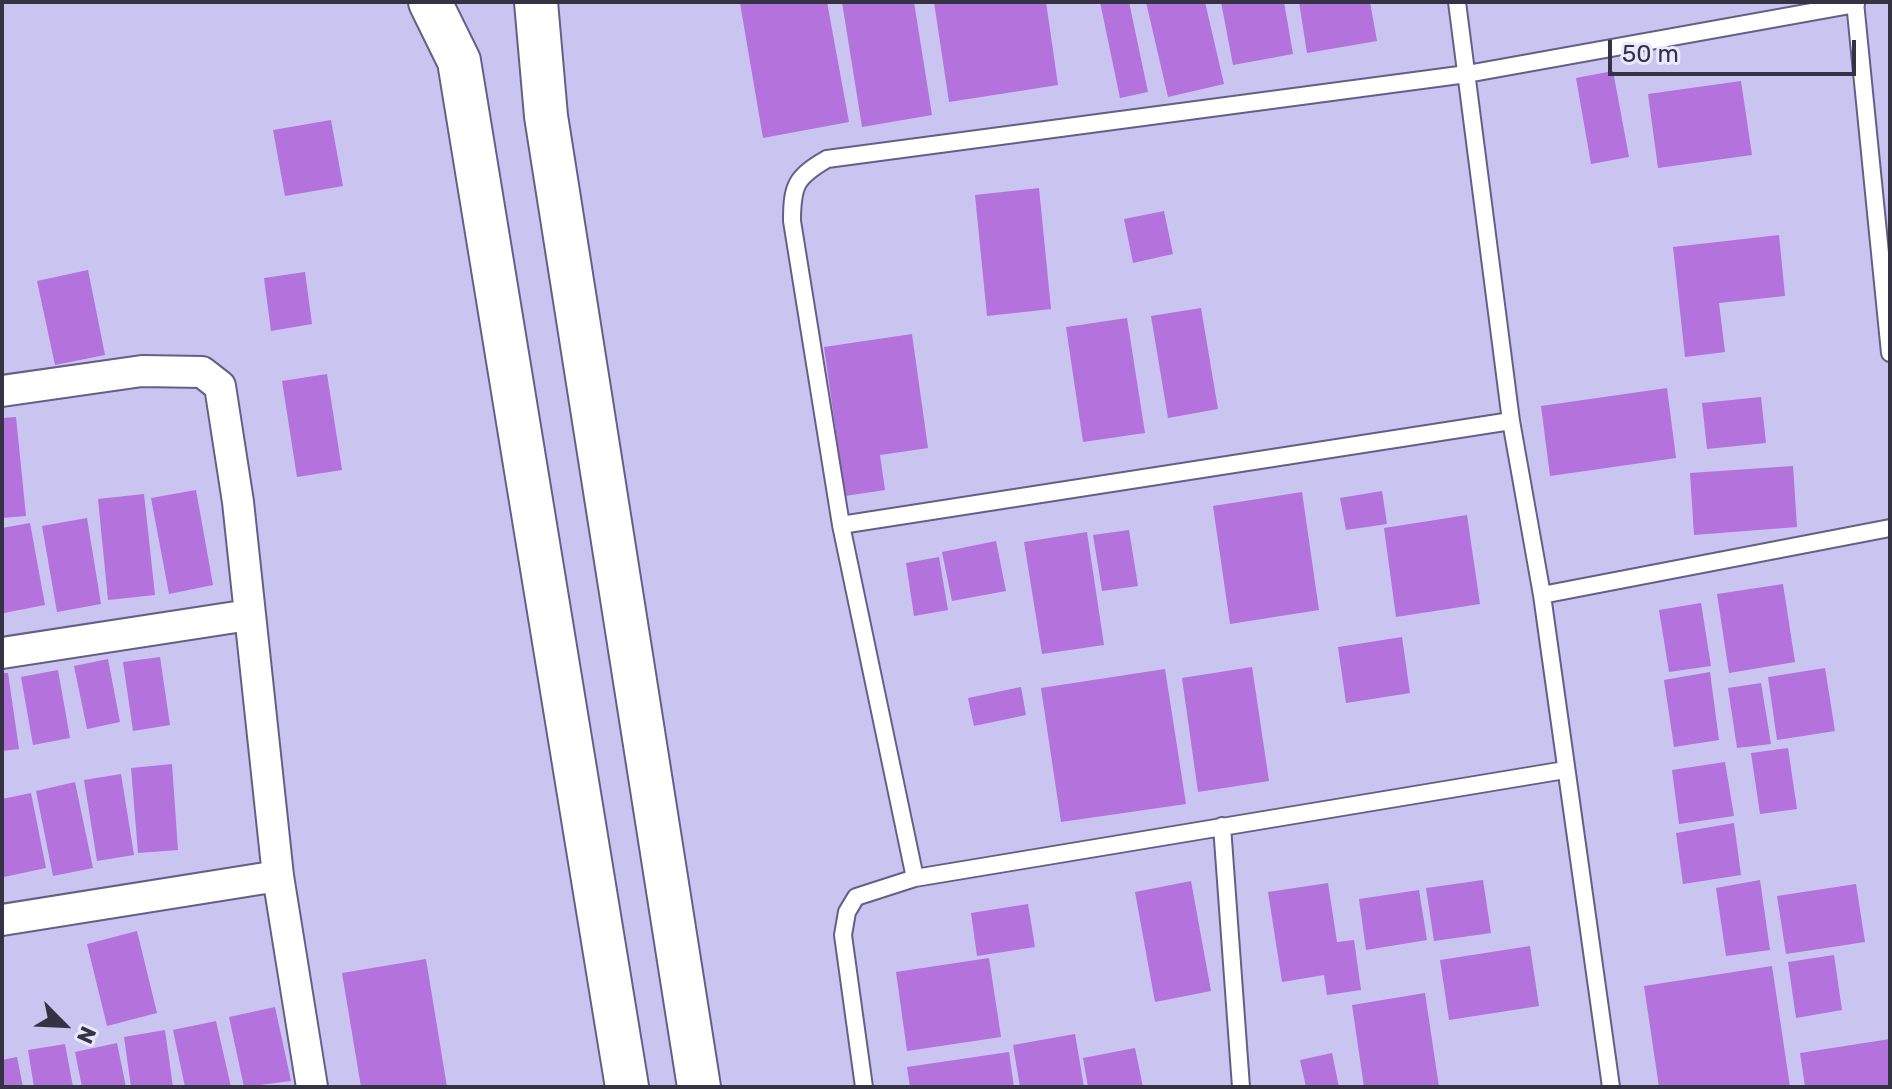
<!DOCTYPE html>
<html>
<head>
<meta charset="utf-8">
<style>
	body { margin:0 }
	#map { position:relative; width:1892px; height:1089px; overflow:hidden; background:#cac4f1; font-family:Rubik,sans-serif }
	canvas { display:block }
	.frame { position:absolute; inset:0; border:4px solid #353244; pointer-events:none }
	.north { position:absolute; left:24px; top:985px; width:80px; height:80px; -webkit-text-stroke:6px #eae8ff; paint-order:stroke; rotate:114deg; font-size:22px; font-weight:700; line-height:32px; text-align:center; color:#353244 }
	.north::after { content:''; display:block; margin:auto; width:28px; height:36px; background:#353244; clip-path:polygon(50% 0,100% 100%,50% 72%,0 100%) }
	.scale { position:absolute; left:1608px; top:40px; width:248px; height:36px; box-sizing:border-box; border:4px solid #353244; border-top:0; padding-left:10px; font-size:24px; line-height:28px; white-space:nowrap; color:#353244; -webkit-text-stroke:6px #eae8ff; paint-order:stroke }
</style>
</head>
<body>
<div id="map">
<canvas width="1892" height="1089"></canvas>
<div class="frame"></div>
<div class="north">N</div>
<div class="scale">50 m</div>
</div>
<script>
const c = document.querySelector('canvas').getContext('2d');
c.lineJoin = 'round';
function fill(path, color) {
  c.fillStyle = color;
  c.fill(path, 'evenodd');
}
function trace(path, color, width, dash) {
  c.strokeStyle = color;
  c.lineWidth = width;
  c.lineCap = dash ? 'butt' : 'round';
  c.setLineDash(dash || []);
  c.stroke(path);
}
fill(new Path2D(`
	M 827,2 L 849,122 L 763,138 L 740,3 Z
	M 842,2 L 914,2 L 932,115 L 862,127 Z
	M 934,2 L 1046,2 L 1058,85 L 949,102 Z
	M 1100,2 L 1129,2 L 1148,92 L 1120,98 Z
	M 1146,2 L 1205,2 L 1224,84 L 1168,97 Z
	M 1221,2 L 1284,2 L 1293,54 L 1233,65 Z
	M 1299,2 L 1370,2 L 1377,41 L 1307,53 Z
	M 1613,71 L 1629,157 L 1591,164 L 1576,78 Z
	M 1741,81 L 1752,155 L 1658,168 L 1648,94 Z
	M 331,120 L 343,186 L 285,196 L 273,130 Z
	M 1039,188 L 1051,309 L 987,316 L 975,195 Z
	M 1164,211 L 1173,254 L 1133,263 L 1124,219 Z
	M 1779,235 L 1785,296 L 1719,303 L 1725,352 L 1685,357 L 1673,247 Z
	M 88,270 L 105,355 L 55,365 L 37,281 Z
	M 305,272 L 312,324 L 271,331 L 264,278 Z
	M 1201,308 L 1218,409 L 1168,418 L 1151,316 Z
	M 1127,318 L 1145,433 L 1083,442 L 1066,327 Z
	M 912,334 L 928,448 L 880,455 L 885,490 L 845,496 L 824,347 Z
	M 327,374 L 342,470 L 297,477 L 282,381 Z
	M 1667,388 L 1676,458 L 1550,476 L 1541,406 Z
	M 1761,397 L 1766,443 L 1707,449 L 1702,403 Z
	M 16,417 L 26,516 L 2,518 L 2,418 Z
	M 1793,466 L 1797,527 L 1694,535 L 1690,473 Z
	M 196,490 L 213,585 L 169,594 L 151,498 Z
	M 1382,491 L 1387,524 L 1346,530 L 1340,498 Z
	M 1302,492 L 1319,610 L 1230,624 L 1213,506 Z
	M 144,494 L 155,595 L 108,600 L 98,499 Z
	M 1467,515 L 1480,604 L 1396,617 L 1384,528 Z
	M 87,518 L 101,604 L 57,612 L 42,526 Z
	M 30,523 L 45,605 L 4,613 L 2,528 Z
	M 1129,530 L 1138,586 L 1102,591 L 1093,535 Z
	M 1087,532 L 1104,645 L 1042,654 L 1024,542 Z
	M 996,541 L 1006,591 L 952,601 L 942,552 Z
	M 939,557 L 948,610 L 914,616 L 906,563 Z
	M 1783,584 L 1795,662 L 1729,673 L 1717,594 Z
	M 1701,603 L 1711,666 L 1669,672 L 1659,610 Z
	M 1402,637 L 1410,693 L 1346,703 L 1338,647 Z
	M 160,657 L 170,725 L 133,731 L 123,662 Z
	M 108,659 L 120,722 L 87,729 L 74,666 Z
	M 1252,667 L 1269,781 L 1198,792 L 1182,678 Z
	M 1825,668 L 1835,731 L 1777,740 L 1768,677 Z
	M 1165,669 L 1186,804 L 1061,822 L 1041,688 Z
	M 58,670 L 70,738 L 33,745 L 21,677 Z
	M 1710,672 L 1719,740 L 1674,747 L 1664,680 Z
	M 2,673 L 8,673 L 19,749 L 2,751 Z
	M 1761,683 L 1771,744 L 1737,748 L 1728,688 Z
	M 1021,687 L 1026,715 L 974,726 L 968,698 Z
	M 1788,748 L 1797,809 L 1760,814 L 1751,753 Z
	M 1725,762 L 1734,816 L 1679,824 L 1672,770 Z
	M 172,764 L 178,850 L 138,853 L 131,768 Z
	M 121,774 L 134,855 L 97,861 L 84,780 Z
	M 75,782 L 93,868 L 53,876 L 36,791 Z
	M 31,793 L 46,868 L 4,877 L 2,799 Z
	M 1734,823 L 1741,875 L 1683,884 L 1676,833 Z
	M 1483,880 L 1491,933 L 1434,941 L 1426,888 Z
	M 1760,880 L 1770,950 L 1726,956 L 1716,888 Z
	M 1191,881 L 1211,991 L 1155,1002 L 1135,892 Z
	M 1328,883 L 1337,942 L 1354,940 L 1361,990 L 1327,995 L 1324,975 L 1282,982 L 1268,892 Z
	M 1856,884 L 1865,942 L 1786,954 L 1777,896 Z
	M 1419,890 L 1427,940 L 1366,950 L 1359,899 Z
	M 1028,904 L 1035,947 L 977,956 L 971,913 Z
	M 137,931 L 157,1013 L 107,1026 L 87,944 Z
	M 1530,946 L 1539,1006 L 1449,1020 L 1440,960 Z
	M 1834,955 L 1842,1010 L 1796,1018 L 1788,962 Z
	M 989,958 L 1001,1037 L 907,1051 L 896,972 Z
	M 426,959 L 447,1087 L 361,1087 L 342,973 Z
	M 1772,966 L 1790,1087 L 1659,1087 L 1644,986 Z
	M 1425,993 L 1439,1087 L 1364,1087 L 1352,1005 Z
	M 275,1007 L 291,1081 L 244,1087 L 229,1017 Z
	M 216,1021 L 231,1087 L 185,1087 L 173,1030 Z
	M 165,1030 L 173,1087 L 131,1087 L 124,1037 Z
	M 1075,1034 L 1084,1087 L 1020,1087 L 1013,1045 Z
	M 1890,1039 L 1890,1087 L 1805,1087 L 1800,1053 Z
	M 117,1043 L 126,1087 L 82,1087 L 75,1052 Z
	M 65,1044 L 73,1087 L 34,1087 L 28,1050 Z
	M 1135,1048 L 1143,1087 L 1088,1087 L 1083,1058 Z
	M 1009,1052 L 1014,1087 L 910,1087 L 907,1067 Z
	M 1332,1053 L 1339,1087 L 1306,1087 L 1300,1060 Z
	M 17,1057 L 23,1087 L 2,1087 L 2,1060 Z`), '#b372dc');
const lane = new Path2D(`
	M 1457,2 L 1511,421 L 1542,595 L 1611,1087
	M 1855,2 L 1890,353
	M 841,525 L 1511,421
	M 1542,595 L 1890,528
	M 1222,826 L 1241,1087
	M 915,878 L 841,525 L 792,221 C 792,185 796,177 827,159 L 1467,74 L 1856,4
	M 864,1087 L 843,935 L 847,912 L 856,897 L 915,878 L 1565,770`);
const street = new Path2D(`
	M 2,391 L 142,371 L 202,372 L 220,386 L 238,502 L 278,876 L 312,1087
	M 2,653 L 249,615
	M 2,920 L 278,876`);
const secondary = new Path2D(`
	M 430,2 L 459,61 L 627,1087
	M 536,2 L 546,116 L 699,1087`);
trace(lane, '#655f87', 20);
trace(street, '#655f87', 34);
trace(secondary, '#655f87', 46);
trace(lane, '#fff', 16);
trace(street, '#fff', 30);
trace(secondary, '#fff', 42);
</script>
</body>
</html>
